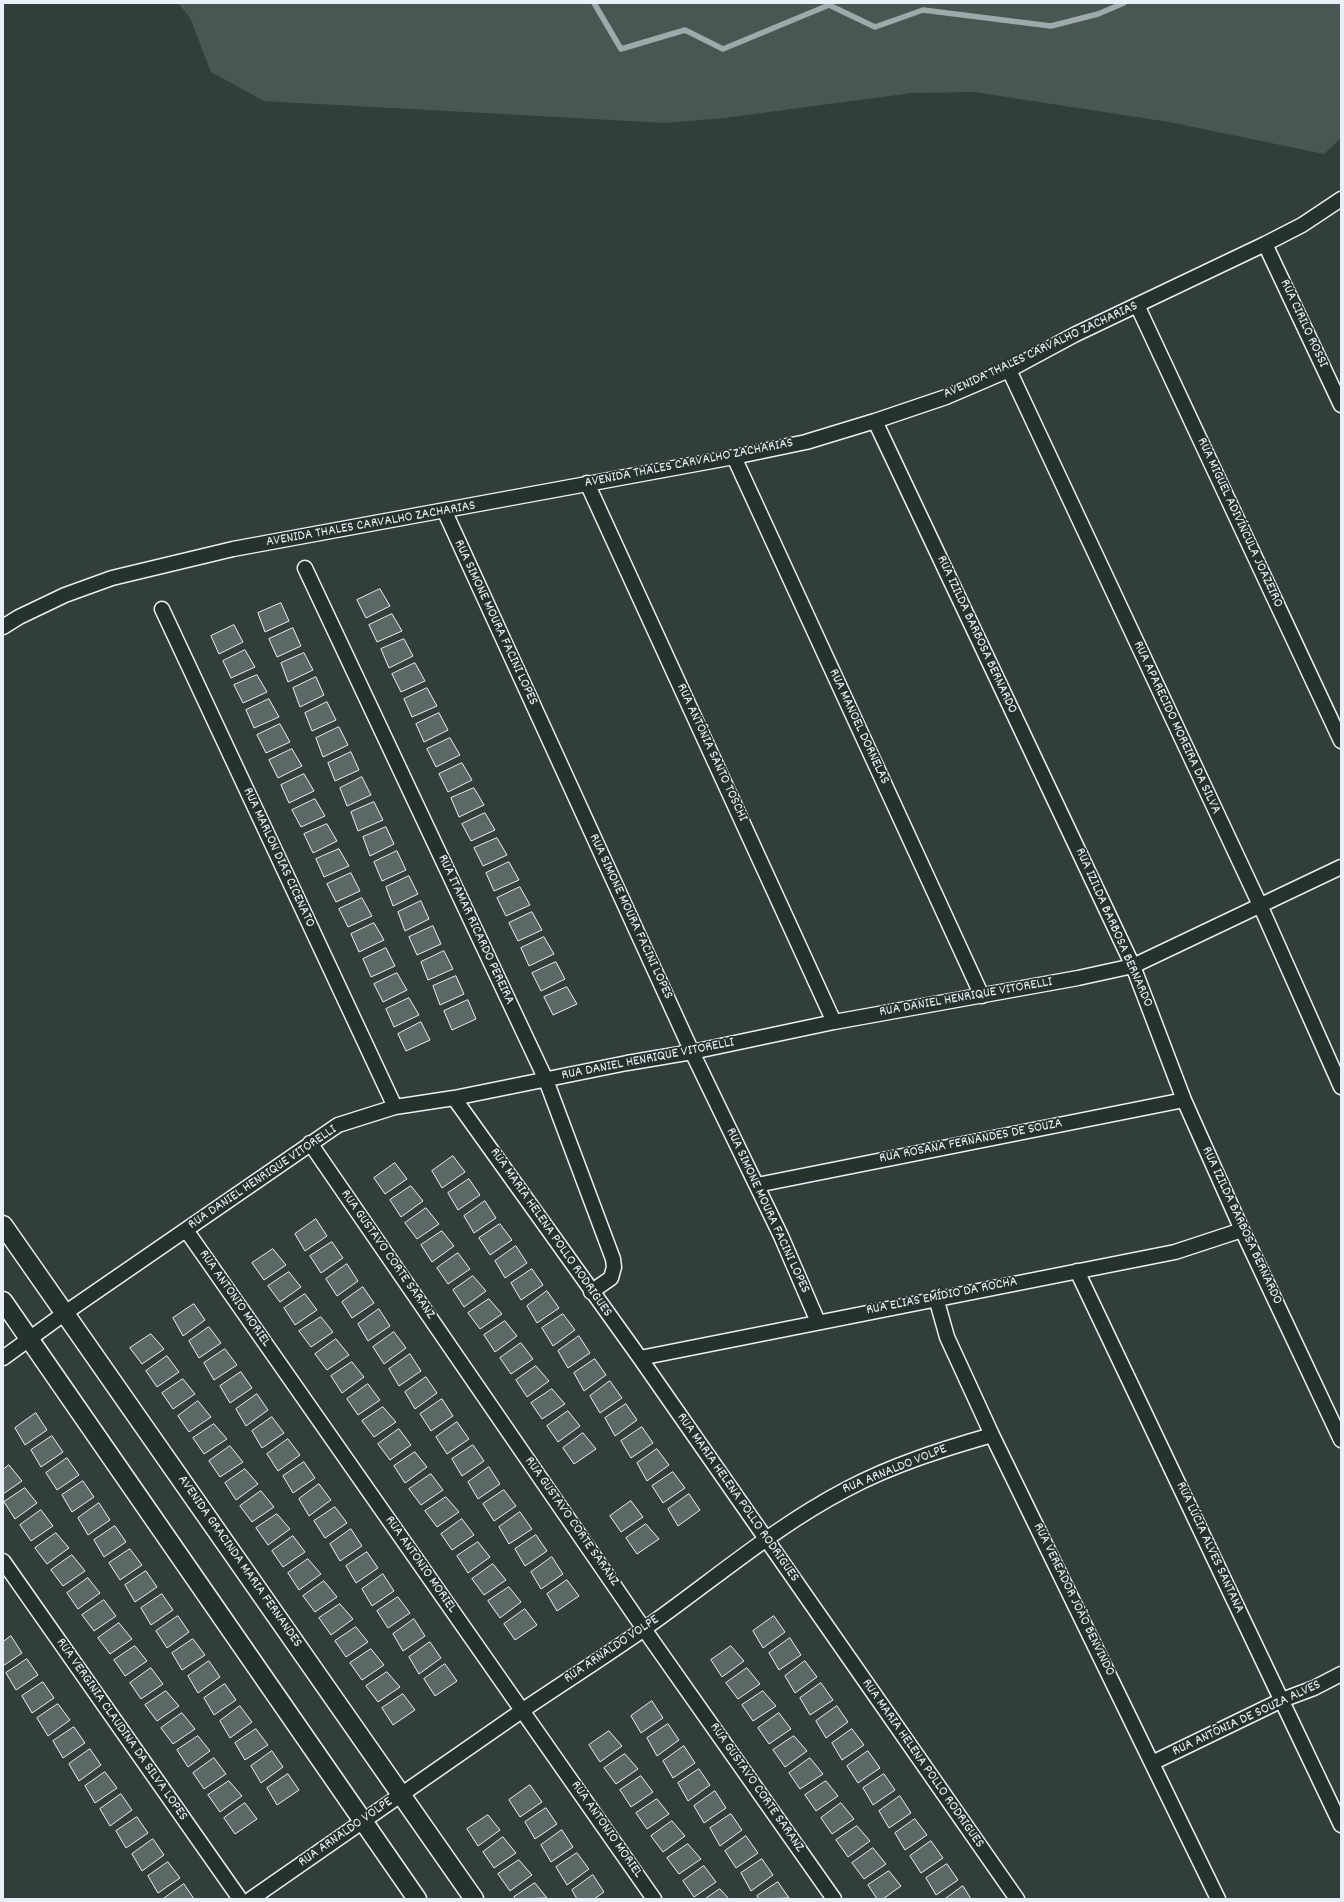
<!DOCTYPE html>
<html>
<head>
<meta charset="utf-8">
<style>
	body { margin:0 }
	#map { position:relative; width:1344px; height:1902px; overflow:hidden; background:#323e39; font-family:Dekko,sans-serif }
	canvas { display:block }
	.frame { position:absolute; inset:0; border:4px solid #e8f1f8; pointer-events:none }
</style>
</head>
<body>
<div id="map">
<canvas width="1344" height="1902"></canvas>
<div class="frame"></div>
</div>
<script>
const c = document.querySelector('canvas').getContext('2d');
c.lineJoin = 'round';
function fill(path, color) {
  c.fillStyle = color;
  c.fill(path, 'evenodd');
}
function trace(path, color, width, dash) {
  c.strokeStyle = color;
  c.lineWidth = width;
  c.lineCap = dash ? 'butt' : 'round';
  c.setLineDash(dash || []);
  c.stroke(path);
}
function write(font, color, halo, rows, align = 'center') {
  c.font = font + ' Dekko,sans-serif';
  c.lineWidth = 3.5;
  c.setLineDash([]);
  c.textBaseline = 'middle';
  c.strokeStyle = halo;
  c.fillStyle = color;
  for (const [text, x, y, turn = 0] of rows) {
    c.save();
    c.translate(x, y);
    c.rotate((+turn || 0) * Math.PI / 180);
    c.textAlign = isNaN(turn) ? turn : align;
    if (halo) c.strokeText(text, 0, 0);
    c.fillText(text, 0, 0);
    c.restore();
  }
}
fill(new Path2D(`
	M 178,3 L 1341,3 L 1341,138 L 1324,154 L 1169,122 L 974,92 L 912,93 L 724,118 L 665,123 L 264,101 L 211,72 L 190,18 Z`), '#495651');
trace(new Path2D(`
	M 594,3 L 621,49 L 685,30 L 723,49 L 829,5 L 875,27 L 923,10 L 1051,26 L 1098,14 L 1124,3`), '#9ea9ab', 5.5);
const building = new Path2D(`
	M 380,589 L 390,606 L 366,618 L 357,600 Z
	M 281,603 L 289,621 L 265,632 L 258,613 Z
	M 392,614 L 402,631 L 377,642 L 369,625 Z
	M 234,625 L 243,642 L 219,654 L 211,636 Z
	M 293,628 L 301,646 L 277,657 L 269,639 Z
	M 404,639 L 413,656 L 389,668 L 381,649 Z
	M 245,650 L 255,667 L 231,678 L 223,661 Z
	M 304,653 L 313,670 L 288,682 L 281,663 Z
	M 415,663 L 425,681 L 401,692 L 392,674 Z
	M 257,675 L 267,692 L 243,703 L 234,685 Z
	M 316,677 L 324,695 L 300,707 L 293,688 Z
	M 427,688 L 437,706 L 412,717 L 404,699 Z
	M 269,699 L 279,717 L 254,728 L 246,710 Z
	M 327,702 L 336,720 L 312,731 L 305,713 Z
	M 439,713 L 448,730 L 424,742 L 416,724 Z
	M 280,724 L 290,742 L 266,753 L 257,735 Z
	M 339,727 L 348,745 L 323,757 L 316,738 Z
	M 450,738 L 460,755 L 436,767 L 427,749 Z
	M 292,749 L 302,766 L 278,778 L 269,760 Z
	M 351,752 L 359,770 L 335,781 L 328,763 Z
	M 462,763 L 472,780 L 448,792 L 439,774 Z
	M 304,774 L 314,791 L 289,803 L 281,785 Z
	M 362,777 L 371,795 L 347,806 L 340,788 Z
	M 474,788 L 484,805 L 459,817 L 451,798 Z
	M 315,799 L 325,816 L 301,827 L 292,810 Z
	M 374,802 L 383,820 L 358,831 L 351,812 Z
	M 485,813 L 495,830 L 471,841 L 462,824 Z
	M 327,824 L 337,841 L 313,853 L 304,834 Z
	M 386,827 L 394,844 L 370,856 L 363,837 Z
	M 497,838 L 507,855 L 483,866 L 474,848 Z
	M 339,849 L 349,866 L 324,877 L 316,859 Z
	M 397,851 L 406,870 L 382,881 L 374,862 Z
	M 509,862 L 519,880 L 494,891 L 486,873 Z
	M 351,873 L 360,891 L 336,902 L 327,884 Z
	M 409,876 L 418,894 L 393,906 L 386,887 Z
	M 520,887 L 530,905 L 506,916 L 497,898 Z
	M 362,898 L 372,916 L 348,927 L 339,909 Z
	M 421,901 L 429,919 L 405,931 L 398,912 Z
	M 532,912 L 542,930 L 518,941 L 509,923 Z
	M 374,923 L 384,940 L 359,952 L 351,934 Z
	M 433,926 L 441,944 L 417,955 L 409,937 Z
	M 544,937 L 554,954 L 529,966 L 521,948 Z
	M 386,948 L 395,966 L 371,977 L 363,959 Z
	M 444,951 L 453,969 L 428,980 L 421,962 Z
	M 556,962 L 565,979 L 541,991 L 532,973 Z
	M 397,973 L 407,990 L 383,1002 L 374,984 Z
	M 456,976 L 464,994 L 440,1005 L 433,986 Z
	M 567,987 L 577,1004 L 553,1015 L 544,997 Z
	M 409,998 L 419,1015 L 394,1027 L 386,1009 Z
	M 468,1000 L 476,1019 L 452,1030 L 444,1011 Z
	M 421,1022 L 430,1040 L 406,1051 L 398,1034 Z
	M 453,1156 L 465,1172 L 442,1188 L 432,1171 Z
	M 395,1163 L 407,1179 L 385,1194 L 374,1178 Z
	M 469,1179 L 480,1195 L 458,1210 L 448,1193 Z
	M 411,1186 L 423,1201 L 401,1217 L 390,1200 Z
	M 485,1201 L 496,1218 L 474,1233 L 464,1216 Z
	M 426,1208 L 439,1224 L 417,1239 L 405,1223 Z
	M 316,1219 L 327,1236 L 305,1251 L 295,1234 Z
	M 500,1224 L 512,1240 L 490,1255 L 479,1238 Z
	M 442,1231 L 454,1246 L 432,1262 L 421,1245 Z
	M 332,1242 L 343,1258 L 321,1273 L 310,1256 Z
	M 516,1246 L 527,1263 L 505,1278 L 495,1261 Z
	M 273,1249 L 286,1265 L 264,1280 L 252,1263 Z
	M 458,1253 L 470,1269 L 448,1284 L 437,1268 Z
	M 347,1264 L 358,1281 L 337,1296 L 326,1279 Z
	M 532,1269 L 543,1285 L 521,1300 L 511,1283 Z
	M 289,1272 L 301,1287 L 280,1302 L 268,1286 Z
	M 473,1276 L 486,1291 L 464,1307 L 453,1290 Z
	M 363,1287 L 374,1303 L 352,1318 L 342,1302 Z
	M 547,1291 L 559,1308 L 537,1323 L 527,1306 Z
	M 305,1294 L 317,1310 L 295,1325 L 284,1308 Z
	M 489,1299 L 502,1314 L 480,1329 L 468,1313 Z
	M 194,1304 L 205,1320 L 183,1336 L 173,1318 Z
	M 379,1309 L 390,1326 L 368,1341 L 358,1324 Z
	M 563,1314 L 575,1330 L 553,1346 L 542,1328 Z
	M 321,1317 L 333,1332 L 311,1347 L 299,1331 Z
	M 505,1321 L 517,1336 L 495,1352 L 484,1335 Z
	M 209,1327 L 221,1343 L 199,1358 L 189,1341 Z
	M 394,1332 L 406,1348 L 384,1364 L 373,1347 Z
	M 151,1334 L 164,1349 L 142,1364 L 130,1348 Z
	M 579,1336 L 590,1353 L 568,1368 L 558,1351 Z
	M 336,1339 L 349,1355 L 327,1370 L 315,1354 Z
	M 521,1343 L 533,1359 L 511,1374 L 500,1358 Z
	M 225,1349 L 237,1365 L 214,1380 L 204,1363 Z
	M 410,1354 L 421,1371 L 399,1386 L 389,1369 Z
	M 167,1356 L 179,1372 L 157,1387 L 146,1371 Z
	M 595,1359 L 606,1375 L 584,1391 L 574,1373 Z
	M 352,1362 L 364,1377 L 342,1393 L 331,1376 Z
	M 536,1366 L 549,1381 L 527,1397 L 516,1380 Z
	M 241,1372 L 252,1388 L 230,1403 L 220,1386 Z
	M 426,1377 L 437,1393 L 415,1409 L 405,1392 Z
	M 183,1379 L 195,1394 L 173,1409 L 162,1393 Z
	M 610,1381 L 622,1398 L 600,1413 L 590,1396 Z
	M 368,1384 L 380,1400 L 358,1415 L 347,1399 Z
	M 552,1389 L 565,1404 L 542,1419 L 531,1403 Z
	M 257,1394 L 268,1410 L 246,1426 L 236,1409 Z
	M 442,1399 L 453,1416 L 431,1431 L 420,1414 Z
	M 198,1401 L 211,1417 L 189,1432 L 178,1416 Z
	M 626,1404 L 637,1420 L 615,1436 L 605,1418 Z
	M 383,1407 L 396,1422 L 374,1437 L 362,1421 Z
	M 568,1411 L 580,1426 L 558,1442 L 547,1426 Z
	M 36,1413 L 47,1430 L 25,1445 L 15,1428 Z
	M 272,1417 L 284,1433 L 262,1448 L 252,1431 Z
	M 457,1422 L 469,1439 L 447,1454 L 436,1437 Z
	M 214,1424 L 227,1439 L 204,1454 L 193,1438 Z
	M 642,1427 L 653,1443 L 631,1458 L 621,1441 Z
	M 399,1429 L 411,1445 L 390,1460 L 378,1444 Z
	M 583,1433 L 596,1449 L 574,1464 L 563,1448 Z
	M 52,1436 L 63,1452 L 41,1467 L 31,1450 Z
	M 288,1439 L 300,1455 L 278,1471 L 267,1454 Z
	M 473,1445 L 484,1461 L 462,1476 L 452,1459 Z
	M 230,1446 L 243,1462 L 220,1477 L 209,1461 Z
	M 657,1449 L 669,1465 L 647,1481 L 637,1463 Z
	M 415,1452 L 427,1467 L 405,1483 L 394,1466 Z
	M 67,1458 L 79,1475 L 57,1490 L 46,1473 Z
	M 304,1462 L 315,1478 L 293,1493 L 283,1476 Z
	M 9,1465 L 22,1481 L 3,1494 L 3,1470 Z
	M 489,1467 L 500,1484 L 478,1499 L 468,1482 Z
	M 245,1469 L 258,1484 L 236,1500 L 225,1483 Z
	M 673,1472 L 685,1488 L 663,1503 L 652,1486 Z
	M 431,1474 L 443,1490 L 421,1505 L 409,1489 Z
	M 83,1481 L 94,1497 L 72,1512 L 62,1495 Z
	M 319,1484 L 331,1500 L 309,1516 L 299,1499 Z
	M 25,1488 L 37,1503 L 15,1519 L 4,1502 Z
	M 504,1490 L 516,1506 L 494,1521 L 483,1504 Z
	M 261,1491 L 274,1507 L 252,1522 L 240,1506 Z
	M 689,1494 L 700,1510 L 678,1526 L 668,1509 Z
	M 446,1497 L 459,1512 L 437,1527 L 425,1511 Z
	M 631,1501 L 643,1517 L 621,1532 L 610,1516 Z
	M 99,1503 L 110,1520 L 88,1535 L 78,1518 Z
	M 335,1507 L 347,1523 L 325,1538 L 314,1521 Z
	M 41,1510 L 53,1526 L 31,1541 L 20,1525 Z
	M 520,1512 L 532,1529 L 509,1544 L 499,1527 Z
	M 277,1514 L 290,1529 L 268,1545 L 256,1528 Z
	M 462,1519 L 474,1535 L 452,1550 L 441,1534 Z
	M 646,1524 L 659,1539 L 637,1554 L 626,1538 Z
	M 115,1526 L 126,1542 L 104,1557 L 94,1540 Z
	M 351,1529 L 362,1546 L 340,1561 L 330,1544 Z
	M 56,1533 L 69,1548 L 47,1564 L 35,1548 Z
	M 536,1535 L 547,1551 L 525,1566 L 515,1549 Z
	M 293,1536 L 305,1552 L 283,1567 L 272,1551 Z
	M 478,1542 L 490,1557 L 468,1573 L 457,1556 Z
	M 130,1549 L 142,1565 L 120,1580 L 109,1563 Z
	M 367,1552 L 378,1568 L 356,1583 L 346,1566 Z
	M 72,1555 L 85,1571 L 63,1586 L 51,1570 Z
	M 552,1557 L 563,1574 L 541,1589 L 531,1572 Z
	M 308,1559 L 321,1574 L 299,1590 L 288,1573 Z
	M 493,1564 L 506,1580 L 484,1595 L 472,1579 Z
	M 146,1571 L 157,1587 L 135,1602 L 125,1585 Z
	M 383,1574 L 394,1591 L 372,1606 L 362,1589 Z
	M 88,1578 L 100,1593 L 78,1609 L 67,1593 Z
	M 567,1580 L 579,1596 L 557,1611 L 547,1594 Z
	M 324,1581 L 337,1597 L 315,1612 L 303,1596 Z
	M 509,1587 L 521,1602 L 500,1618 L 488,1601 Z
	M 162,1594 L 173,1610 L 151,1625 L 141,1608 Z
	M 398,1597 L 410,1613 L 388,1628 L 377,1611 Z
	M 104,1600 L 116,1616 L 94,1631 L 82,1615 Z
	M 340,1604 L 353,1619 L 331,1635 L 319,1618 Z
	M 525,1609 L 537,1625 L 515,1640 L 504,1624 Z
	M 178,1616 L 189,1632 L 167,1648 L 156,1631 Z
	M 774,1616 L 785,1632 L 763,1648 L 753,1631 Z
	M 414,1619 L 425,1636 L 403,1651 L 393,1634 Z
	M 119,1623 L 132,1639 L 110,1654 L 98,1638 Z
	M 356,1627 L 368,1642 L 346,1657 L 335,1641 Z
	M 11,1636 L 22,1653 L 3,1666 L 3,1642 Z
	M 790,1638 L 801,1655 L 779,1670 L 769,1653 Z
	M 193,1639 L 205,1655 L 182,1670 L 172,1653 Z
	M 430,1642 L 441,1658 L 419,1674 L 409,1657 Z
	M 135,1646 L 147,1661 L 125,1676 L 114,1660 Z
	M 731,1646 L 744,1661 L 722,1677 L 711,1660 Z
	M 371,1649 L 384,1665 L 362,1680 L 350,1663 Z
	M 27,1659 L 38,1675 L 16,1690 L 6,1673 Z
	M 209,1661 L 220,1677 L 198,1693 L 188,1676 Z
	M 805,1661 L 817,1677 L 795,1693 L 785,1676 Z
	M 445,1664 L 457,1681 L 435,1696 L 424,1679 Z
	M 151,1668 L 163,1684 L 141,1699 L 130,1683 Z
	M 747,1668 L 760,1684 L 738,1699 L 726,1683 Z
	M 387,1672 L 400,1687 L 378,1702 L 366,1686 Z
	M 43,1682 L 54,1698 L 32,1713 L 22,1696 Z
	M 821,1683 L 833,1700 L 810,1715 L 800,1698 Z
	M 225,1684 L 236,1700 L 214,1715 L 204,1698 Z
	M 166,1691 L 179,1706 L 157,1721 L 145,1705 Z
	M 763,1691 L 776,1706 L 753,1721 L 742,1705 Z
	M 403,1694 L 415,1710 L 393,1725 L 382,1708 Z
	M 652,1701 L 663,1718 L 641,1733 L 631,1716 Z
	M 58,1704 L 70,1720 L 48,1736 L 37,1718 Z
	M 240,1706 L 252,1722 L 230,1738 L 220,1721 Z
	M 837,1706 L 848,1722 L 826,1738 L 816,1721 Z
	M 182,1713 L 195,1729 L 173,1744 L 161,1728 Z
	M 779,1713 L 791,1729 L 769,1744 L 758,1728 Z
	M 668,1724 L 679,1740 L 657,1756 L 647,1738 Z
	M 74,1727 L 85,1743 L 63,1758 L 53,1741 Z
	M 256,1729 L 268,1745 L 245,1760 L 235,1743 Z
	M 852,1729 L 864,1745 L 842,1760 L 832,1743 Z
	M 609,1731 L 622,1746 L 600,1762 L 589,1745 Z
	M 198,1736 L 210,1751 L 188,1767 L 177,1750 Z
	M 794,1736 L 807,1751 L 785,1767 L 773,1750 Z
	M 684,1746 L 695,1763 L 673,1778 L 663,1761 Z
	M 90,1749 L 101,1765 L 79,1781 L 69,1764 Z
	M 272,1751 L 283,1767 L 261,1783 L 251,1766 Z
	M 868,1751 L 880,1768 L 858,1783 L 847,1766 Z
	M 625,1754 L 638,1769 L 616,1784 L 604,1768 Z
	M 214,1758 L 226,1774 L 204,1789 L 193,1773 Z
	M 810,1758 L 823,1774 L 800,1789 L 789,1773 Z
	M 699,1769 L 710,1785 L 688,1801 L 678,1783 Z
	M 105,1772 L 117,1788 L 95,1803 L 85,1786 Z
	M 288,1774 L 299,1790 L 277,1805 L 267,1788 Z
	M 884,1774 L 895,1790 L 873,1805 L 863,1788 Z
	M 641,1776 L 653,1792 L 631,1807 L 620,1790 Z
	M 229,1781 L 242,1796 L 220,1812 L 208,1795 Z
	M 826,1781 L 838,1796 L 816,1811 L 805,1795 Z
	M 530,1785 L 542,1802 L 520,1817 L 509,1800 Z
	M 715,1791 L 726,1808 L 704,1823 L 694,1806 Z
	M 121,1794 L 132,1810 L 110,1826 L 100,1809 Z
	M 900,1796 L 911,1813 L 889,1828 L 879,1811 Z
	M 657,1799 L 669,1814 L 647,1829 L 636,1813 Z
	M 245,1803 L 257,1819 L 235,1834 L 224,1818 Z
	M 841,1803 L 854,1819 L 832,1834 L 821,1818 Z
	M 546,1808 L 557,1824 L 535,1839 L 525,1822 Z
	M 731,1814 L 742,1830 L 720,1846 L 710,1828 Z
	M 488,1815 L 500,1830 L 478,1846 L 467,1829 Z
	M 137,1817 L 148,1833 L 126,1848 L 116,1831 Z
	M 915,1819 L 927,1835 L 905,1850 L 895,1833 Z
	M 672,1821 L 685,1836 L 663,1852 L 651,1836 Z
	M 857,1826 L 870,1841 L 848,1857 L 836,1840 Z
	M 562,1830 L 573,1847 L 551,1862 L 541,1845 Z
	M 746,1836 L 758,1853 L 736,1868 L 725,1851 Z
	M 503,1837 L 516,1853 L 494,1868 L 483,1852 Z
	M 153,1839 L 164,1855 L 142,1871 L 132,1854 Z
	M 931,1841 L 943,1858 L 921,1873 L 910,1856 Z
	M 688,1844 L 701,1859 L 679,1874 L 667,1858 Z
	M 873,1848 L 886,1864 L 864,1879 L 852,1863 Z
	M 577,1853 L 589,1869 L 567,1885 L 556,1867 Z
	M 762,1859 L 773,1875 L 751,1891 L 741,1873 Z
	M 519,1860 L 532,1875 L 510,1891 L 498,1874 Z
	M 168,1862 L 180,1878 L 158,1893 L 148,1876 Z
	M 947,1864 L 958,1880 L 936,1895 L 926,1878 Z
	M 704,1866 L 716,1882 L 694,1897 L 683,1881 Z
	M 889,1871 L 901,1886 L 883,1899 L 877,1899 L 868,1885 Z
	M 593,1875 L 604,1892 L 594,1899 L 577,1899 L 572,1890 Z
	M 778,1882 L 789,1898 L 759,1899 L 757,1896 Z
	M 535,1883 L 547,1898 L 516,1899 L 514,1897 Z
	M 184,1884 L 194,1899 L 163,1899 Z
	M 963,1886 L 971,1899 L 945,1899 Z
	M 720,1889 L 729,1899 L 705,1899 Z`);
fill(building, '#5c6865');
trace(building, '#e8f1f8', 1);
const minor = new Path2D(`
	M 1265,244 L 1341,405
	M 1137,305 L 1341,741
	M 1009,370 L 1260,905 L 1341,1087
	M 875,421 L 1133,966 L 1184,1100 L 1242,1230 L 1341,1440
	M 734,457 L 982,996
	M 587,483 L 834,1022
	M 445,512 L 692,1052 L 781,1236 L 818,1322
	M 305,568 L 546,1080 L 613,1259 L 614,1267 L 611,1278 L 591,1292
	M 162,609 L 395,1107
	M 3,627 L 19,617 L 65,595 L 112,578 L 233,549 L 734,457 L 806,442 L 875,421 L 946,397 L 1009,370 L 1074,335 L 1265,244 L 1302,225 L 1341,199
	M 454,1098 L 640,1358 L 1017,1899
	M 310,1143 L 644,1629 L 834,1899
	M 757,1185 L 1184,1100
	M 186,1230 L 654,1899
	M 1077,1271 L 1341,1825
	M 936,1298 L 947,1337 L 992,1435 L 1218,1899
	M 3,1358 L 65,1313 L 338,1125 L 395,1107 L 454,1098 L 627,1063 L 692,1052 L 834,1022 L 1078,978 L 1133,966 L 1341,867
	M 640,1358 L 1175,1252 L 1242,1230
	M 3,1561 L 240,1899
	M 1152,1763 L 1282,1700 L 1314,1688 L 1341,1674
	M 251,1899 C 341,1836 432,1773 523,1710 C 563,1683 604,1657 644,1629 C 711,1582 774,1527 847,1489 C 892,1465 943,1449 992,1435`);
const tertiary = new Path2D(`
	M 3,1225 L 474,1899
	M 3,1301 L 417,1899`);
trace(minor, '#e8f1f8', 17);
trace(tertiary, '#e8f1f8', 21);
trace(minor, '#26332d', 14);
trace(tertiary, '#26332d', 18);
write('14px', '#e8f1f8', '#26332d', [
	["RUA CIRILO ROSSI",1303,324,65],
	["AVENIDA THALES CARVALHO ZACHARIAS",1041,351,-25],
	["AVENIDA THALES CARVALHO ZACHARIAS",689,464,-11],
	["RUA MIGUEL ADIVÍNCULA JOAZEIRO",1239,523,65],
	["AVENIDA THALES CARVALHO ZACHARIAS",371,525,-10],
	["RUA SIMONE MOURA FACINI LOPES",495,623,65],
	["RUA IZILDA BARBOSA BERNARDO",976,635,65],
	["RUA MANOEL DORNELAS",858,727,65],
	["RUA APARECIDO MOREIRA DA SILVA",1176,728,65],
	["RUA ANTÔNIA SANTO TOSCHI",711,753,65],
	["RUA MARLON DIAS CICENATO",278,858,65],
	["RUA SIMONE MOURA FACINI LOPES",630,917,65],
	["RUA IZILDA BARBOSA BERNARDO",1113,928,66],
	["RUA ITAMAR RICARDO PEREIRA",475,930,65],
	["RUA DANIEL HENRIQUE VITORELLI",966,998,-10],
	["RUA DANIEL HENRIQUE VITORELLI",648,1060,-11],
	["RUA ROSANA FERNANDES DE SOUZA",971,1142,-11],
	["RUA DANIEL HENRIQUE VITORELLI",263,1178,-34],
	["RUA SIMONE MOURA FACINI LOPES",767,1211,65],
	["RUA IZILDA BARBOSA BERNARDO",1241,1226,65],
	["RUA MARIA HELENA POLLO RODRIGUES",550,1233,55],
	["RUA GUSTAVO CORTE SARANZ",387,1255,55],
	["RUA ELIAS EMÍDIO DA ROCHA",942,1297,-11],
	["RUA ANTONIO MORIEL",234,1299,55],
	["RUA ARNALDO VOLPE",895,1470,-22],
	["RUA MARIA HELENA POLLO RODRIGUES",737,1498,55],
	["RUA GUSTAVO CORTE SARANZ",571,1522,55],
	["RUA LÚCIA ALVES SANTANA",1209,1548,65],
	["AVENIDA GRACINDA MARIA FERNANDES",239,1562,55],
	["RUA ANTONIO MORIEL",420,1565,55],
	["RUA VEREADOR JOÃO BENVINDO",1073,1600,64],
	["RUA ARNALDO VOLPE",612,1650,-34],
	["RUA ANTÔNIA DE SOUZA ALVES",1247,1719,-25],
	["RUA VERGINIA CLAUDINA DA SILVA LOPES",121,1730,55],
	["RUA MARIA HELENA POLLO RODRIGUES",922,1764,55],
	["RUA GUSTAVO CORTE SARANZ",756,1788,55],
	["RUA ANTONIO MORIEL",606,1830,55],
	["RUA ARNALDO VOLPE",346,1833,-35]
]);
</script>
</body>
</html>
